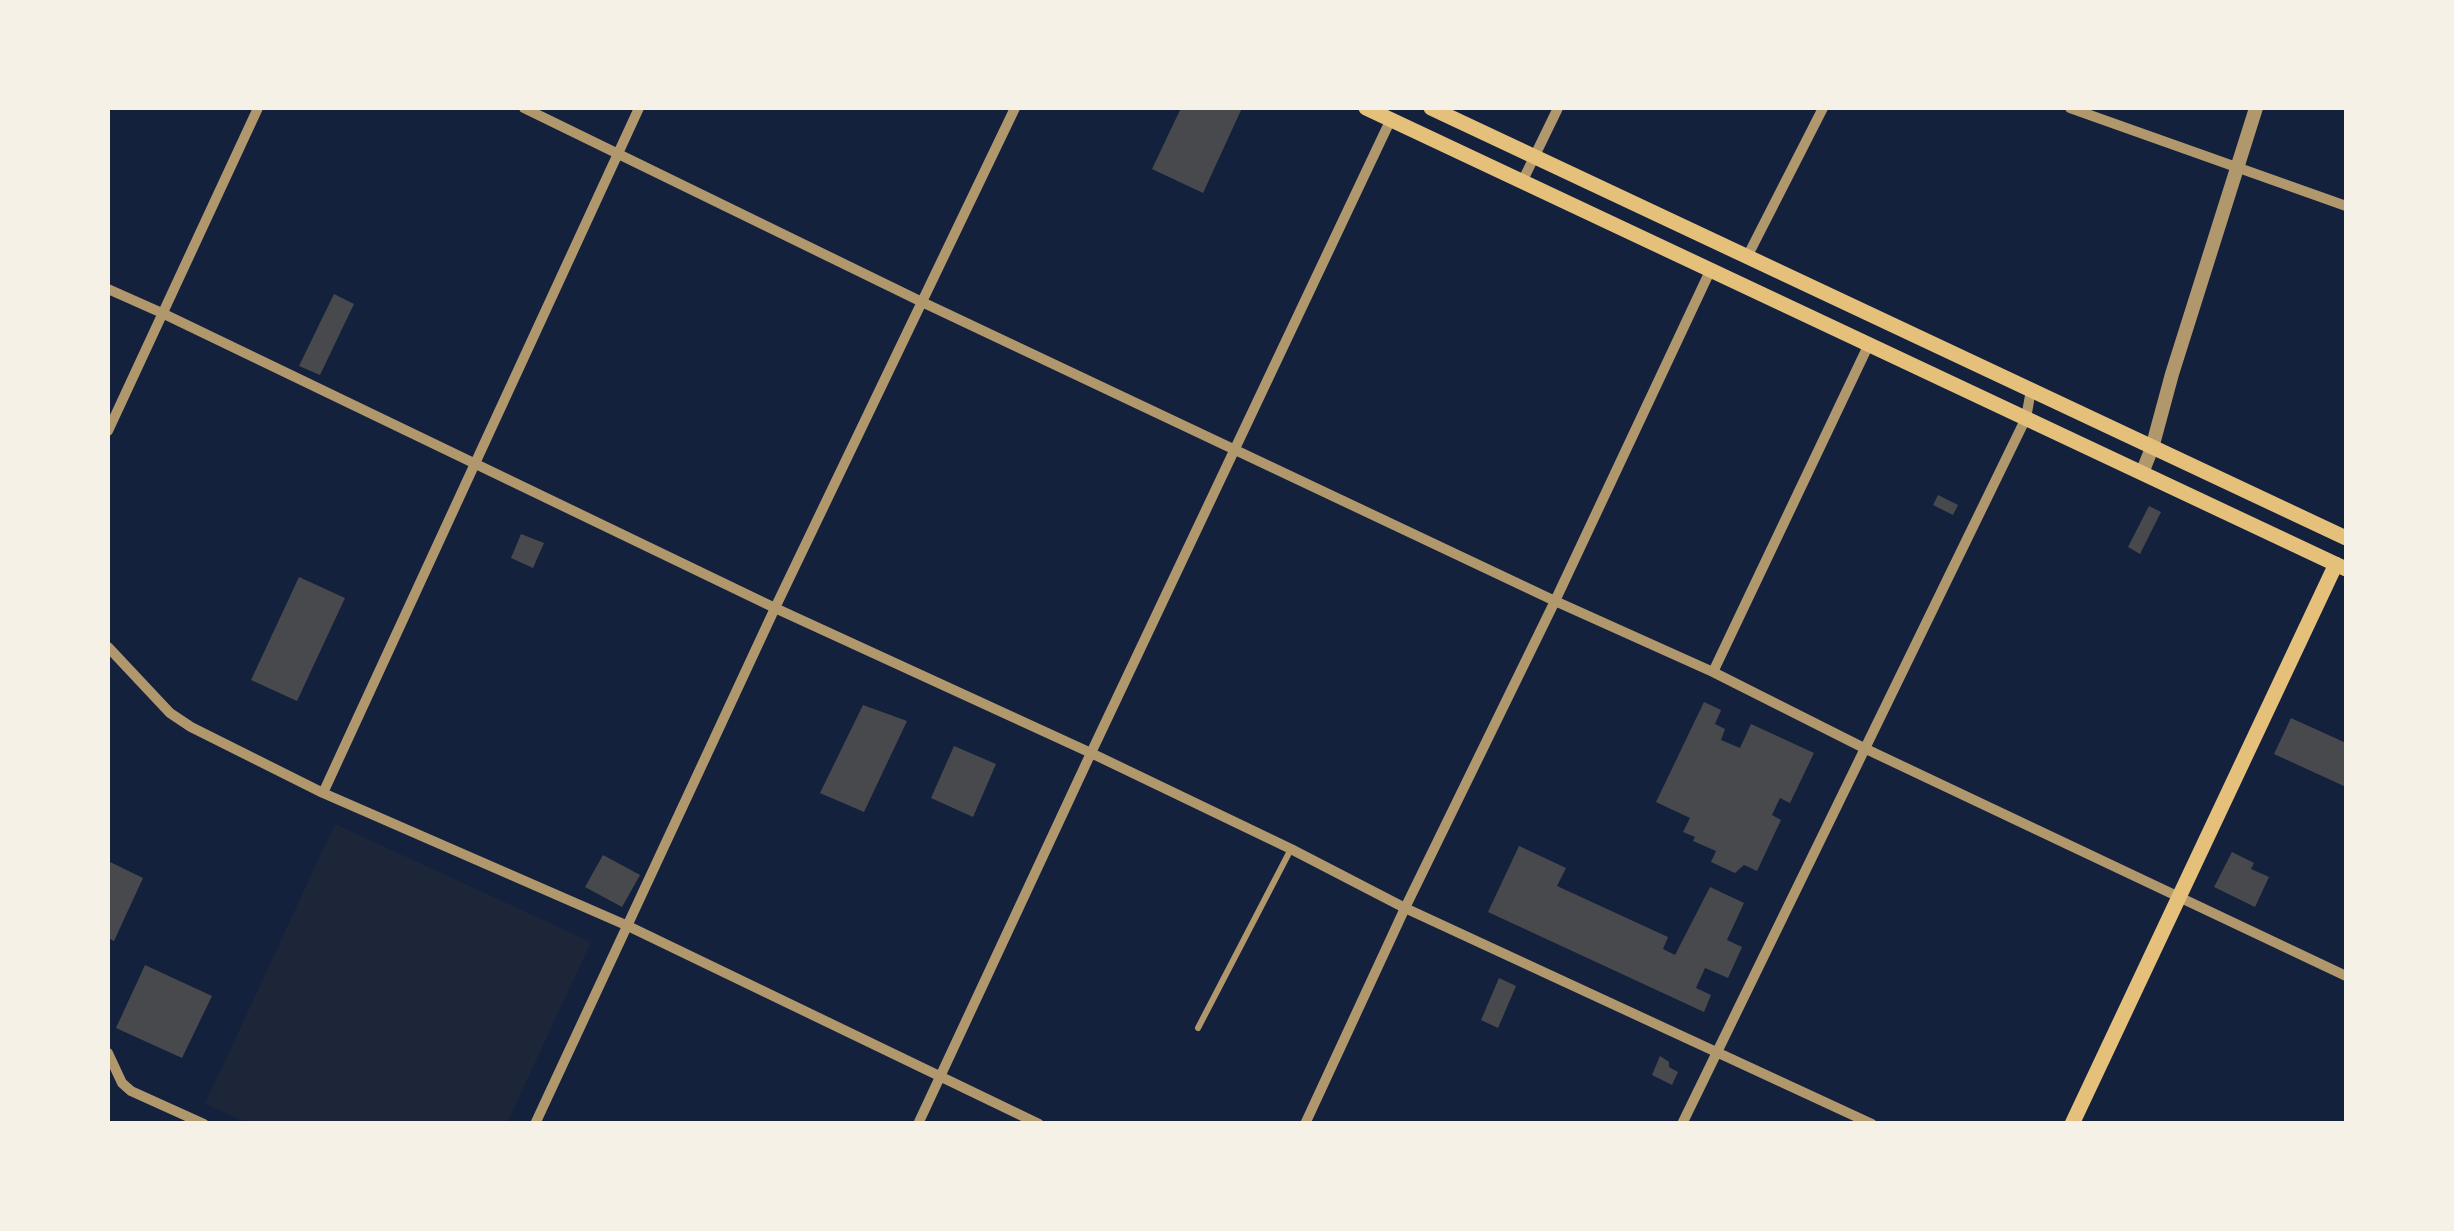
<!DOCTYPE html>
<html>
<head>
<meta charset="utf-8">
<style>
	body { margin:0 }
	#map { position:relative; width:2454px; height:1231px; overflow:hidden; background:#14213d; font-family:Lato,sans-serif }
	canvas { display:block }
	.frame { position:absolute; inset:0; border:110px solid #f6f1e7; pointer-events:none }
</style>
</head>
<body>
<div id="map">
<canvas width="2454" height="1231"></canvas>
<div class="frame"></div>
</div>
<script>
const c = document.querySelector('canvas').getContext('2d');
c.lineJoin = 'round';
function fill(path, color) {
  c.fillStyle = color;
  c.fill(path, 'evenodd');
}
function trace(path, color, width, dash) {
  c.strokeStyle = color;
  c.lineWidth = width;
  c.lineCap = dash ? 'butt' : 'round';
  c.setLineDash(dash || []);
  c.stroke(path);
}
fill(new Path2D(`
	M 335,824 L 591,942 L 507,1123 L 248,1123 L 205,1104 Z`), '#1d2539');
fill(new Path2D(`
	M 1181,108 L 1242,108 L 1203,193 L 1152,169 Z
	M 334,294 L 354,304 L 320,375 L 299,366 Z
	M 1938,495 L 1958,505 L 1953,515 L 1933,505 Z
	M 2149,506 L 2161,512 L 2140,554 L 2128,547 Z
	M 521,534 L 544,543 L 533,568 L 511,558 Z
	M 299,577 L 345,598 L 297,701 L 251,680 Z
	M 1704,702 L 1721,710 L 1715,724 L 1725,729 L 1721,740 L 1740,748 L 1751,724 L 1814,753 L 1790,803 L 1780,798 L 1772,815 L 1781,820 L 1757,871 L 1744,865 L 1735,873 L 1711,862 L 1716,851 L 1693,841 L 1695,837 L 1683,832 L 1690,818 L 1656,802 Z
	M 863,705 L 907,721 L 864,812 L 820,793 Z
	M 2291,718 L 2346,743 L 2346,787 L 2274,754 Z
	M 954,746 L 996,764 L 973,817 L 931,798 Z
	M 1519,846 L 1566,868 L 1557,886 L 1668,937 L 1663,949 L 1675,955 L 1710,887 L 1744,903 L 1727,940 L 1742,947 L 1728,978 L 1705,968 L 1696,988 L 1711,995 L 1704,1012 L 1488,912 Z
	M 2232,852 L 2254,863 L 2251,869 L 2269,877 L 2255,907 L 2214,887 Z
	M 603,855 L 640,875 L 622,907 L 585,887 Z
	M 108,861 L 143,878 L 114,941 L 108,938 Z
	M 145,965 L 212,996 L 182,1058 L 116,1028 Z
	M 1499,978 L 1516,986 L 1498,1028 L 1481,1020 Z
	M 1660,1056 L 1669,1062 L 1669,1067 L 1678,1072 L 1672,1085 L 1652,1075 Z`), '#48494c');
trace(new Path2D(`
	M 1198,1028 L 1291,849`), '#b1986c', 6);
trace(new Path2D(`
	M 524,108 L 922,302 L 1555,601 L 1713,672 L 1866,749 L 2346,976
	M 2070,108 L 2346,206
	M 1523,180 L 1558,108
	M 1747,257 L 1823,108
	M 108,289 L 162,313 L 775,608 L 1091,753 L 1291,849 L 1405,908 L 1872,1124
	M 108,431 L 258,108
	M 108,647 L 170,713 L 191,727 L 323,793 L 628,926 L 1039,1124
	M 1713,672 L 1869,344
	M 323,793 L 639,108
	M 108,1053 L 122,1083 L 131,1091 L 204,1124
	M 535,1124 L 775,608 L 1015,108
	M 918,1124 L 1091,753 L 1391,119
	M 1305,1124 L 1405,908 L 1555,601 L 1711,269
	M 1682,1124 L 2026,418 L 2031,390`), '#b1986c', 10);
trace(new Path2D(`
	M 2142,473 L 2152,448 L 2172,374 L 2256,108`), '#b1986c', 14);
trace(new Path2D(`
	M 1366,108 L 2346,569
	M 1431,108 L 2346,538
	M 2072,1124 L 2336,564`), '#e5c07b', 15);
</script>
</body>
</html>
